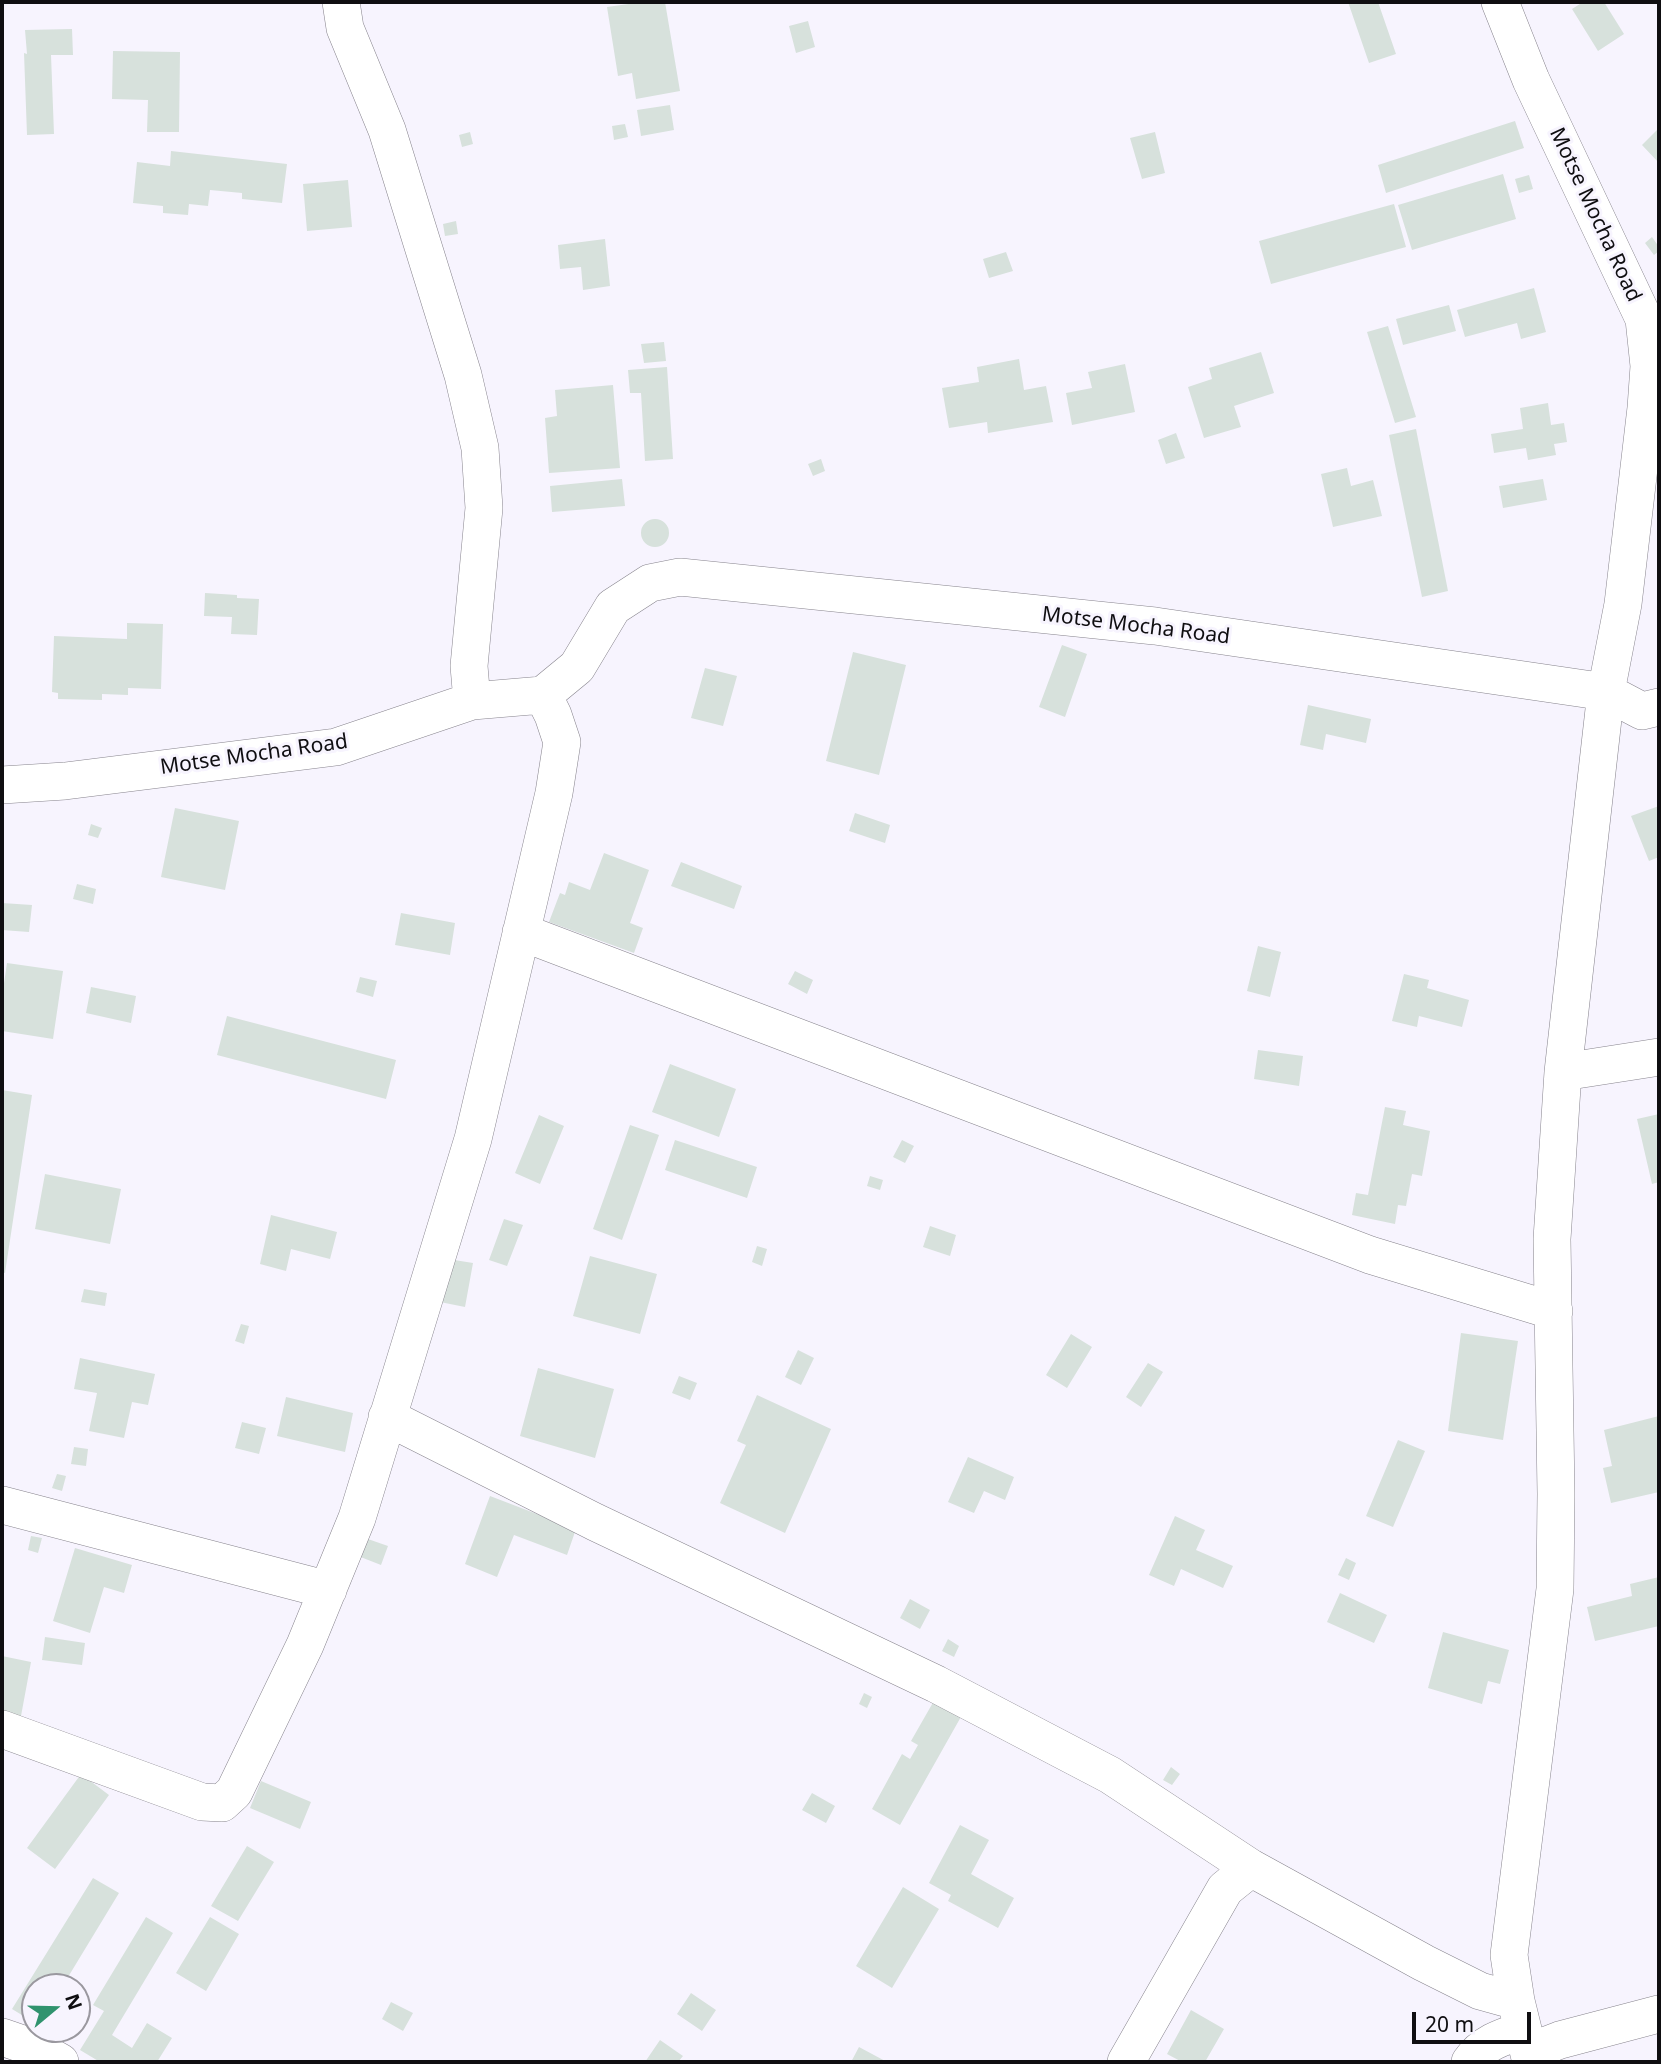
<!DOCTYPE html>
<html>
<head>
<meta charset="utf-8">
<style>
	body { margin:0 }
	#map { position:relative; width:1661px; height:2064px; overflow:hidden; background:#f7f4fe; font-family:"Noto Sans",sans-serif }
	canvas { display:block }
	.frame { position:absolute; inset:0; border:4px solid #0f0e11; pointer-events:none }
	.north { position:absolute; left:21px; top:1973px; width:70px; height:70px; box-sizing:border-box; background:#f7f4fe; border:2px solid #9a989f; border-radius:50%; rotate:71deg; font-size:19px; font-weight:700; line-height:28px; text-align:center; color:#0f0e11 }
	.north::after { content:''; display:block; margin:auto; width:24px; height:32px; background:#30936e; clip-path:polygon(50% 0,100% 100%,50% 72%,0 100%) }
	.scale { position:absolute; left:1412px; top:2012px; width:119px; height:32px; box-sizing:border-box; border:4px solid #0f0e11; border-top:0; padding-left:9px; font-size:21px; line-height:24px; white-space:nowrap; color:#0f0e11; -webkit-text-stroke:5px #f7f4fe; paint-order:stroke }
</style>
</head>
<body>
<div id="map">
<canvas width="1661" height="2064"></canvas>
<div class="frame"></div>
<div class="north">N</div>
<div class="scale">20 m</div>
</div>
<script>
const c = document.querySelector('canvas').getContext('2d');
c.lineJoin = 'round';
function fill(path, color) {
  c.fillStyle = color;
  c.fill(path, 'evenodd');
}
function trace(path, color, width, dash) {
  c.strokeStyle = color;
  c.lineWidth = width;
  c.lineCap = dash ? 'butt' : 'round';
  c.setLineDash(dash || []);
  c.stroke(path);
}
function write(font, color, halo, rows, align = 'center') {
  c.font = font + ' "Noto Sans",sans-serif';
  c.lineWidth = 6;
  c.setLineDash([]);
  c.textBaseline = 'middle';
  c.strokeStyle = halo;
  c.fillStyle = color;
  for (const [text, x, y, turn = 0] of rows) {
    c.save();
    c.translate(x, y);
    c.rotate((+turn || 0) * Math.PI / 180);
    c.textAlign = isNaN(turn) ? turn : align;
    if (halo) c.strokeText(text, 0, 0);
    c.fillText(text, 0, 0);
    c.restore();
  }
}
fill(new Path2D(`
	M 643,2 L 665,2 L 680,91 L 636,99 L 632,73 L 618,76 L 607,7 Z
	M 1348,2 L 1378,2 L 1396,54 L 1369,63 Z
	M 1583,2 L 1604,2 L 1624,34 L 1598,51 L 1572,9 Z
	M 808,21 L 815,47 L 796,53 L 789,26 Z
	M 72,29 L 73,55 L 51,55 L 54,134 L 27,135 L 24,53 L 27,54 L 25,30 Z
	M 113,51 L 180,52 L 179,132 L 147,132 L 148,100 L 112,99 Z
	M 670,105 L 674,130 L 641,136 L 637,110 Z
	M 1515,121 L 1524,148 L 1386,193 L 1378,165 Z
	M 625,124 L 628,137 L 614,140 L 612,126 Z
	M 1659,128 L 1659,163 L 1642,145 Z
	M 470,132 L 473,144 L 462,147 L 459,135 Z
	M 1155,132 L 1165,173 L 1142,179 L 1130,138 Z
	M 171,151 L 287,164 L 282,203 L 242,199 L 242,193 L 210,190 L 208,206 L 189,204 L 188,215 L 163,213 L 163,206 L 133,203 L 137,162 L 170,166 Z
	M 1503,174 L 1516,219 L 1412,250 L 1398,205 Z
	M 1529,175 L 1533,189 L 1519,193 L 1515,179 Z
	M 348,180 L 352,227 L 307,231 L 303,184 Z
	M 1394,204 L 1406,247 L 1271,284 L 1259,241 Z
	M 456,221 L 458,234 L 445,236 L 443,224 Z
	M 1652,237 L 1659,247 L 1659,251 L 1654,255 L 1645,243 Z
	M 605,239 L 610,286 L 583,290 L 581,267 L 560,269 L 558,245 Z
	M 1006,252 L 1013,271 L 989,278 L 983,259 Z
	M 1534,288 L 1546,332 L 1521,339 L 1517,323 L 1465,337 L 1457,310 Z
	M 1449,305 L 1456,331 L 1403,345 L 1396,319 Z
	M 1388,326 L 1416,417 L 1395,423 L 1367,332 Z
	M 664,342 L 666,361 L 644,363 L 641,344 Z
	M 1261,352 L 1274,393 L 1234,406 L 1241,427 L 1204,438 L 1188,387 L 1212,379 L 1209,368 Z
	M 1019,359 L 1024,390 L 1046,386 L 1053,422 L 988,433 L 987,422 L 949,428 L 942,388 L 979,382 L 977,367 Z
	M 1125,364 L 1135,412 L 1072,425 L 1066,393 L 1092,388 L 1088,372 Z
	M 667,367 L 673,459 L 645,461 L 641,393 L 630,393 L 628,370 Z
	M 613,385 L 620,468 L 549,473 L 545,418 L 557,416 L 555,390 Z
	M 1548,403 L 1551,425 L 1564,423 L 1567,442 L 1554,444 L 1556,455 L 1528,460 L 1526,448 L 1494,453 L 1491,434 L 1523,429 L 1520,408 Z
	M 1416,429 L 1448,591 L 1422,597 L 1389,435 Z
	M 1176,433 L 1185,458 L 1166,464 L 1158,440 Z
	M 821,459 L 825,471 L 813,476 L 808,464 Z
	M 1347,468 L 1351,486 L 1373,480 L 1382,516 L 1333,527 L 1321,474 Z
	M 622,479 L 625,506 L 552,512 L 550,486 Z
	M 1543,479 L 1547,500 L 1503,508 L 1499,486 Z
	M641 533a14 14 0 1 1 28 0a14 14 0 1 1-28 0Z
	M 205,593 L 237,595 L 237,598 L 259,599 L 257,635 L 231,634 L 232,617 L 204,616 Z
	M 127,623 L 163,624 L 161,689 L 128,688 L 128,695 L 102,694 L 102,700 L 58,699 L 58,693 L 52,692 L 54,636 L 127,639 Z
	M 1062,645 L 1087,654 L 1065,717 L 1039,707 Z
	M 853,652 L 906,665 L 879,775 L 826,761 Z
	M 705,668 L 737,676 L 723,726 L 691,718 Z
	M 1308,705 L 1371,719 L 1366,743 L 1326,734 L 1323,750 L 1300,745 Z
	M 1659,806 L 1659,857 L 1649,861 L 1631,816 Z
	M 175,808 L 239,821 L 225,890 L 161,877 Z
	M 855,813 L 890,825 L 885,843 L 849,831 Z
	M 91,824 L 102,828 L 98,838 L 88,835 Z
	M 604,853 L 649,870 L 630,923 L 643,928 L 634,953 L 549,922 L 560,893 L 565,895 L 569,882 L 590,890 Z
	M 681,862 L 742,886 L 734,909 L 671,886 Z
	M 77,884 L 96,889 L 93,904 L 73,899 Z
	M 2,903 L 32,905 L 29,932 L 2,930 Z
	M 401,913 L 455,923 L 450,955 L 395,945 Z
	M 1258,946 L 1281,952 L 1270,997 L 1247,991 Z
	M 7,963 L 63,971 L 53,1039 L 2,1031 L 2,997 Z
	M 795,971 L 813,980 L 807,994 L 788,984 Z
	M 1404,974 L 1429,980 L 1427,988 L 1469,1000 L 1462,1027 L 1419,1016 L 1417,1027 L 1392,1021 Z
	M 360,977 L 377,981 L 373,997 L 356,992 Z
	M 91,987 L 136,996 L 131,1023 L 86,1013 Z
	M 227,1016 L 396,1060 L 386,1099 L 217,1055 Z
	M 1258,1050 L 1303,1056 L 1299,1086 L 1254,1079 Z
	M 670,1064 L 736,1089 L 719,1137 L 652,1112 Z
	M 2,1090 L 32,1095 L 5,1273 L 2,1272 Z
	M 1385,1107 L 1406,1111 L 1403,1125 L 1430,1131 L 1422,1176 L 1412,1174 L 1406,1206 L 1398,1205 L 1395,1224 L 1352,1215 L 1356,1193 L 1368,1195 Z
	M 1659,1114 L 1659,1182 L 1652,1184 L 1637,1119 Z
	M 539,1115 L 564,1126 L 540,1184 L 515,1173 Z
	M 630,1125 L 659,1135 L 622,1240 L 593,1229 Z
	M 675,1140 L 757,1167 L 747,1198 L 665,1170 Z
	M 902,1140 L 914,1146 L 905,1163 L 893,1157 Z
	M 45,1174 L 121,1189 L 110,1244 L 35,1229 Z
	M 870,1176 L 883,1180 L 880,1190 L 867,1186 Z
	M 271,1215 L 337,1232 L 330,1259 L 291,1249 L 286,1271 L 260,1264 Z
	M 504,1219 L 523,1225 L 507,1266 L 489,1260 Z
	M 930,1226 L 956,1235 L 950,1256 L 923,1247 Z
	M 757,1246 L 767,1249 L 762,1266 L 752,1262 Z
	M 590,1256 L 657,1274 L 640,1334 L 573,1316 Z
	M 448,1259 L 473,1263 L 465,1307 L 440,1302 Z
	M 84,1289 L 107,1293 L 105,1306 L 81,1302 Z
	M 241,1324 L 249,1326 L 244,1344 L 235,1341 Z
	M 1461,1333 L 1518,1341 L 1503,1440 L 1448,1431 Z
	M 1071,1334 L 1092,1347 L 1067,1388 L 1046,1375 Z
	M 798,1350 L 814,1358 L 801,1385 L 785,1377 Z
	M 80,1358 L 155,1374 L 148,1405 L 132,1402 L 124,1438 L 89,1431 L 97,1393 L 74,1389 Z
	M 1148,1363 L 1163,1372 L 1141,1407 L 1126,1397 Z
	M 538,1368 L 614,1389 L 595,1458 L 520,1436 Z
	M 679,1376 L 697,1383 L 690,1400 L 672,1393 Z
	M 757,1395 L 831,1429 L 785,1533 L 720,1503 L 746,1445 L 737,1441 Z
	M 286,1397 L 353,1413 L 345,1452 L 277,1436 Z
	M 1659,1416 L 1659,1492 L 1611,1503 L 1603,1468 L 1612,1466 L 1604,1430 Z
	M 242,1422 L 266,1428 L 259,1454 L 235,1448 Z
	M 1398,1440 L 1425,1451 L 1393,1527 L 1366,1516 Z
	M 74,1447 L 88,1449 L 86,1466 L 71,1464 Z
	M 968,1457 L 1014,1477 L 1005,1500 L 984,1491 L 974,1513 L 948,1502 Z
	M 57,1474 L 66,1476 L 62,1491 L 52,1488 Z
	M 490,1496 L 576,1529 L 567,1555 L 514,1535 L 497,1577 L 465,1564 Z
	M 1175,1516 L 1205,1530 L 1196,1550 L 1233,1566 L 1223,1588 L 1181,1569 L 1174,1586 L 1149,1575 Z
	M 31,1536 L 42,1538 L 38,1553 L 28,1550 Z
	M 365,1538 L 388,1546 L 381,1565 L 358,1556 Z
	M 75,1548 L 132,1565 L 124,1593 L 104,1587 L 90,1633 L 53,1621 Z
	M 1346,1558 L 1356,1563 L 1349,1580 L 1338,1575 Z
	M 1659,1577 L 1659,1626 L 1595,1641 L 1587,1607 L 1632,1596 L 1630,1584 Z
	M 1340,1593 L 1387,1615 L 1374,1643 L 1327,1622 Z
	M 910,1599 L 930,1610 L 920,1629 L 900,1618 Z
	M 1443,1632 L 1509,1650 L 1500,1684 L 1488,1681 L 1482,1704 L 1428,1688 Z
	M 45,1637 L 85,1643 L 82,1665 L 42,1660 Z
	M 948,1639 L 959,1646 L 954,1657 L 942,1651 Z
	M 2,1656 L 31,1662 L 21,1716 L 2,1712 Z
	M 864,1693 L 872,1697 L 867,1708 L 859,1704 Z
	M 935,1699 L 962,1715 L 900,1825 L 872,1809 L 902,1754 L 910,1759 L 918,1745 L 911,1741 Z
	M 1171,1767 L 1180,1774 L 1172,1785 L 1163,1780 Z
	M 81,1774 L 109,1795 L 55,1869 L 27,1848 Z
	M 261,1781 L 311,1802 L 300,1829 L 250,1808 Z
	M 812,1793 L 835,1806 L 826,1823 L 802,1810 Z
	M 960,1825 L 989,1840 L 971,1874 L 1014,1898 L 998,1928 L 948,1901 L 951,1895 L 929,1883 Z
	M 247,1846 L 274,1862 L 238,1921 L 211,1906 Z
	M 93,1878 L 119,1893 L 62,1987 L 35,1987 L 35,2023 L 12,2009 Z
	M 903,1887 L 939,1909 L 892,1988 L 856,1966 Z
	M 146,1917 L 173,1933 L 112,2035 L 132,2048 L 147,2023 L 172,2038 L 157,2062 L 100,2062 L 80,2050 L 104,2011 L 93,2005 Z
	M 210,1917 L 239,1934 L 206,1991 L 176,1973 Z
	M 691,1993 L 716,2010 L 702,2031 L 677,2014 Z
	M 391,2002 L 413,2013 L 403,2031 L 382,2019 Z
	M 1191,2010 L 1224,2029 L 1205,2062 L 1182,2062 L 1167,2054 Z
	M 660,2040 L 683,2056 L 678,2062 L 645,2062 Z
	M 859,2047 L 887,2062 L 851,2062 Z`), '#d7e1dc');
const street = new Path2D(`
	M 341,2 L 345,28 L 387,130 L 463,375 L 480,448 L 484,508 L 469,666 L 472,701
	M 2,785 L 65,781 L 336,747 L 472,701 L 543,695 L 577,667 L 613,607 L 650,583 L 680,577 L 1155,626 L 1606,692 L 1623,604 L 1646,408 L 1649,366 L 1644,319 L 1531,80 L 1500,2
	M 521,932 L 1370,1255 L 1554,1311
	M 1563,1072 L 1659,1057
	M 387,1417 L 595,1522 L 936,1684 L 1110,1775 L 1251,1868 L 1424,1963 L 1480,1991 L 1516,2001
	M 2,1505 L 328,1590
	M 2,1729 L 202,1802 L 222,1803 L 234,1792 L 305,1645 L 357,1518 L 473,1139 L 554,793 L 562,742 L 553,715 L 543,695
	M 2,2037 L 37,2049 L 60,2062
	M 1529,2052 L 1560,2040 L 1659,2014
	M 1126,2062 L 1225,1889 L 1251,1868
	M 1470,2062 C 1483,2043 1502,2037 1523,2030
	M 1531,2062 L 1516,2001 L 1509,1955 L 1555,1589 L 1556,1494 L 1552,1239 L 1563,1072 L 1606,692 L 1642,711 L 1659,707`);
trace(street, '#87848d', 38);
trace(street, '#fff', 37);
write('21px', '#0f0e11', '#f7f4fe', [
	["Motse Mocha Road",1595,215,65],
	["Motse Mocha Road",1136,626,7],
	["Motse Mocha Road",254,755,-8]
]);
</script>
</body>
</html>
